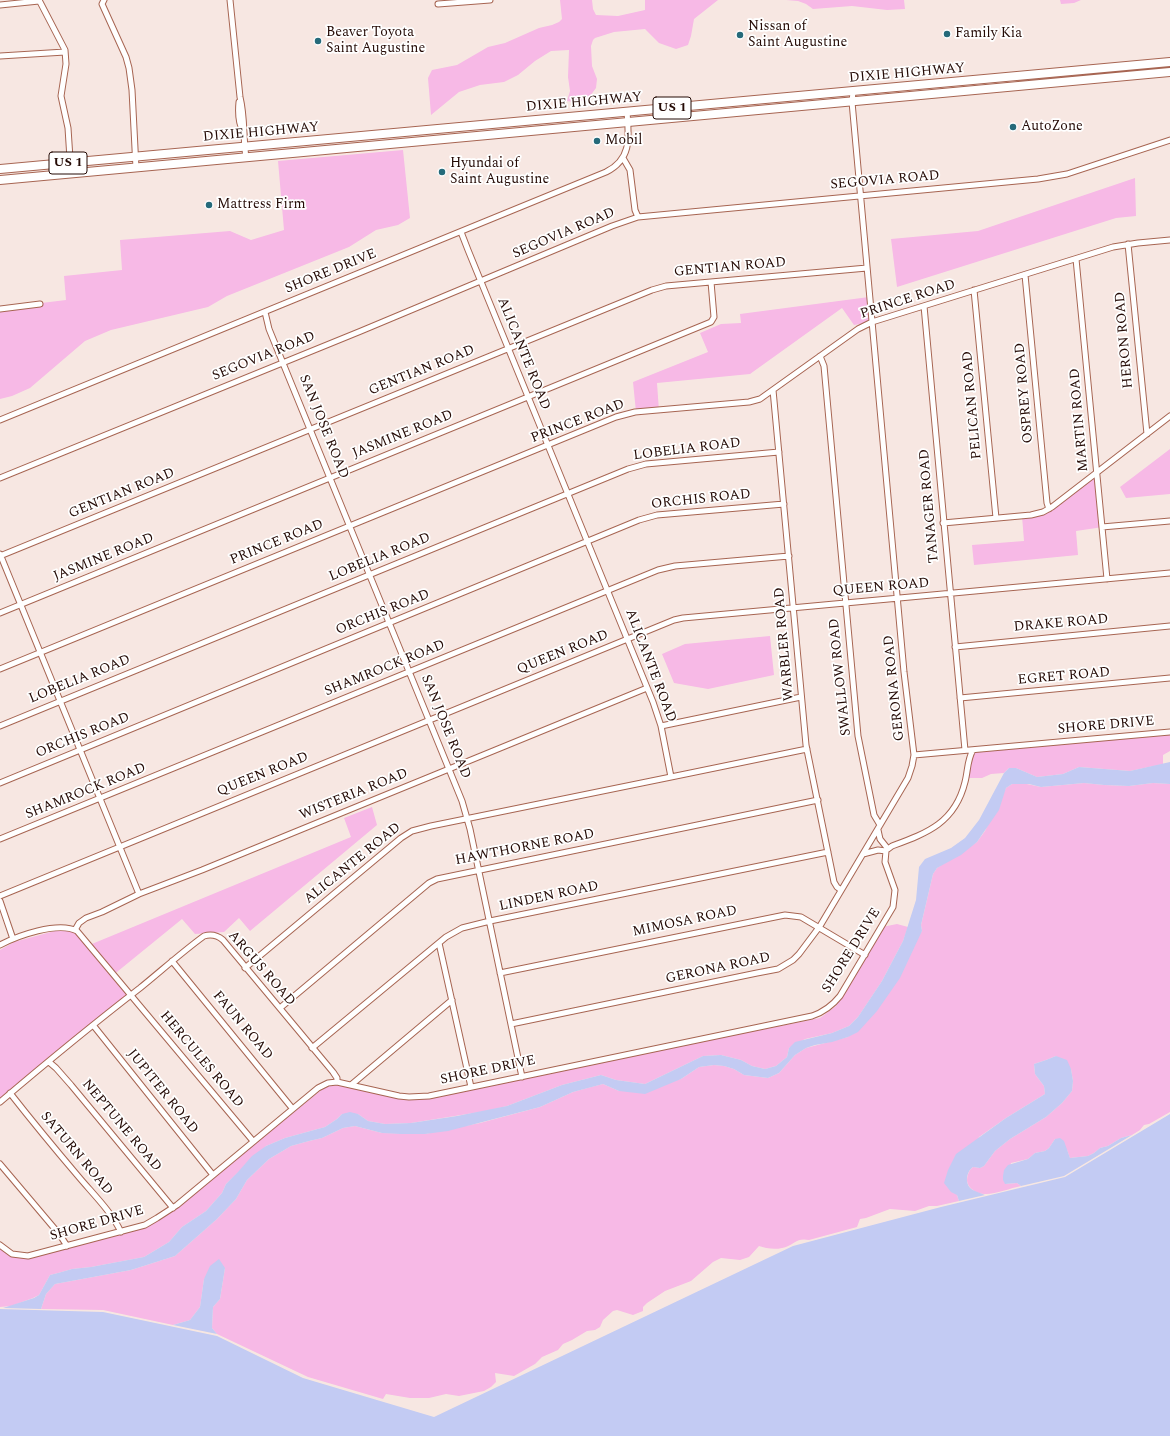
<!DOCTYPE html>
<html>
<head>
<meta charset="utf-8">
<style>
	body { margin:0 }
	canvas { display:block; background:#f7e7e2 }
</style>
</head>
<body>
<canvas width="1170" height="1436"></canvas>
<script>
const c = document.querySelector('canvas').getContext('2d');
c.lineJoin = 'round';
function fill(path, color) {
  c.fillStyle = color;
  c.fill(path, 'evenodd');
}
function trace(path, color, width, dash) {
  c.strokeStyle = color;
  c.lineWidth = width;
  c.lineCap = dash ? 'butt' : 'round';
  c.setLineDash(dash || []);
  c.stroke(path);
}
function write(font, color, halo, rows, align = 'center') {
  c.font = font + ' Spectral,serif';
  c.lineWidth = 3.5;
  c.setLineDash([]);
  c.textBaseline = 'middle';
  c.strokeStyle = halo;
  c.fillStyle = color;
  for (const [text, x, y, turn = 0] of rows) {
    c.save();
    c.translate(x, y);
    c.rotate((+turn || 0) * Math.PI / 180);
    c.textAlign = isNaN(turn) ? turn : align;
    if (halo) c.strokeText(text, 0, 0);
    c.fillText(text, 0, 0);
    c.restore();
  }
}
fill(new Path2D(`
	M 560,0 L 592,0 L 593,9 L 596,15 L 618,16 L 645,10 L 645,0 L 718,0 L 694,19 L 691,36 L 688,45 L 676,49 L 659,43 L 645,29 L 614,32 L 595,38 L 593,40 L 591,46 L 592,66 L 597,79 L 596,88 L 587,100 L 572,102 L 567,101 L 570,91 L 568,77 L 569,50 L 551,51 L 535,61 L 518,75 L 504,82 L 480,85 L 459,92 L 431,115 L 428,78 L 432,70 L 457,65 L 488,47 L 505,43 L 539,28 L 552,25 L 559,22 L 562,19 Z
	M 786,0 L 904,0 L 905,9 L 887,10 L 852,6 L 813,9 L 806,4 L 798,1 Z
	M 1060,0 L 1081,0 L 1074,3 L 1061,4 Z
	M 403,150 L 410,218 L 398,225 L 376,230 L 349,247 L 227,296 L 208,307 L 111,330 L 85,341 L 30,388 L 12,396 L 0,399 L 0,308 L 66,300 L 64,276 L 122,270 L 120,240 L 230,231 L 251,240 L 284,230 L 278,161 Z
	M 1135,178 L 1136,216 L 1116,218 L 897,287 L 891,239 L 978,231 Z
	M 869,297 L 872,322 L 854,325 L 842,308 L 750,374 L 657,383 L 659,411 L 636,412 L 633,382 L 708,352 L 700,333 L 721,324 L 741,323 L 740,314 Z
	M 1170,449 L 1170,494 L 1126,498 L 1120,487 Z
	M 1096,473 L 1103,527 L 1076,531 L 1078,555 L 974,565 L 972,545 L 1024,541 L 1022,516 L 1039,514 Z
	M 770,636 L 774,675 L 708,689 L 674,683 L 662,654 L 685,644 Z
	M 1170,734 L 1170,751 L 1163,755 L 1163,764 L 1130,771 L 1079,767 L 1063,774 L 1037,777 L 1016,768 L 1009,768 L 1004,773 L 991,774 L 982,778 L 967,778 L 967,755 L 973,752 Z
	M 1022,783 L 1041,787 L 1084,783 L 1104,785 L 1129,786 L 1153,783 L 1170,784 L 1170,1112 L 1149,1124 L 1144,1125 L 1140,1130 L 1132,1135 L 1121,1138 L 1108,1146 L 1100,1148 L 1094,1153 L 1088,1156 L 1070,1158 L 1067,1150 L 1055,1139 L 1049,1148 L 1045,1151 L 1035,1153 L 1028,1159 L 1011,1163 L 1005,1184 L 1017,1183 L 1021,1186 C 1011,1188 996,1194 986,1194 C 979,1195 968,1189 967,1181 C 967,1175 969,1170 973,1167 L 980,1168 L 984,1166 L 995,1151 L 1010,1139 L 1046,1117 L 1062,1103 L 1072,1091 L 1073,1081 L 1071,1069 L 1056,1056 L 1046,1060 L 1034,1064 L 1035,1074 L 1044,1086 L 1045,1094 L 1006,1118 L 979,1137 L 957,1195 L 959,1201 L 937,1206 L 929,1206 L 915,1211 L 890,1209 L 866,1218 L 860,1219 L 857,1227 L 809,1240 C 796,1237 793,1246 782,1248 C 774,1250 765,1248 759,1246 L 749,1257 L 740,1260 L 721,1258 L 713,1262 L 691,1281 L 665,1291 L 647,1303 L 643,1307 L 643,1311 L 633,1315 L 617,1310 L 613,1311 L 603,1320 L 600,1327 L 595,1330 L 587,1331 L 572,1340 L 563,1344 L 558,1350 L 542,1357 L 535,1364 L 514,1376 L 495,1373 L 496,1382 L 491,1387 L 484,1391 L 459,1396 L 446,1394 L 429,1398 L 410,1398 L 386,1394 L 383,1399 L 308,1377 L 217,1334 L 212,1328 L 213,1307 L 220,1299 L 225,1268 L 204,1279 L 200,1307 L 190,1320 L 173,1325 L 103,1310 L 41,1309 L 46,1294 L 55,1284 L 131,1270 L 175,1256 L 217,1219 L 236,1199 L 247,1180 L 269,1159 L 291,1146 L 309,1141 L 322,1138 L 343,1128 L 355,1126 L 382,1133 L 425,1134 L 480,1123 L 540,1107 L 573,1092 L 591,1087 L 603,1084 L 619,1091 L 681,1079 L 699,1067 L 714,1065 L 724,1066 L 734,1069 L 744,1075 L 768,1078 L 779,1073 L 795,1055 L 806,1048 L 848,1037 L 922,931 L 921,925 L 933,874 L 937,868 L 977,842 L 985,831 L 1006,788 L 1012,784 Z
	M 372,807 L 377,825 L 250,931 L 239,918 L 224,932 L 195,934 L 182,919 L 112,976 L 130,998 L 9,1096 L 0,1105 L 0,950 L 14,942 L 62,929 L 72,929 L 87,946 L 351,837 L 344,818 Z
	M 897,924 L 908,927 L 903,941 L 882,981 L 858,1017 L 849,1026 L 832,1033 L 805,1039 L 789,1048 L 787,1057 L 776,1066 L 765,1069 L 752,1066 L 741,1060 L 721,1055 L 703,1056 L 645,1084 L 616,1080 L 601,1075 L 562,1085 L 507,1106 L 486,1111 L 411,1123 L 385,1124 L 368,1121 L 358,1114 L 342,1114 L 337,1119 L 325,1127 L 285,1138 L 266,1146 L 226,1184 L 222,1193 L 206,1211 L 182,1227 L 169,1242 L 144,1257 L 91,1267 L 72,1269 L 58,1273 L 50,1275 L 39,1295 L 33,1298 L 11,1306 L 0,1307 L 0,1245 L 8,1254 L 20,1257 L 149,1224 L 167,1215 L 325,1087 L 341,1084 L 390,1097 L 413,1100 L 820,1018 L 836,1006 L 882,927 Z`), '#f7b9e6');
fill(new Path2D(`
	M 1170,762 L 1170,784 L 1153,783 L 1129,786 L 1104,785 L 1084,783 L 1041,787 L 1029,784 L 1012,784 L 1006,788 L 999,810 L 977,842 L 961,855 L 937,868 L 933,874 L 921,925 L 922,931 L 900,978 L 877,1011 L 858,1032 L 848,1037 L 832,1042 L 815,1045 L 806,1048 L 795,1055 L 779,1073 L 768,1078 L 744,1075 L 734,1069 L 724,1066 L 714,1065 L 699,1067 L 681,1079 L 645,1094 L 619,1091 L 603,1084 L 573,1092 L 540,1107 L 448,1131 L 425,1134 L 401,1134 L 382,1133 L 355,1126 L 343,1128 L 322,1138 L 309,1141 L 291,1146 L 269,1159 L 247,1180 L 236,1199 L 217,1219 L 175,1256 L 131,1270 L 55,1284 L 46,1294 L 41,1309 L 3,1308 L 34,1298 L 39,1295 L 50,1275 L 58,1273 L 72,1269 L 91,1267 L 144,1257 L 169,1242 L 182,1227 L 206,1211 L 222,1193 L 226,1184 L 238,1172 L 252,1156 L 266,1146 L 285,1138 L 325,1127 L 337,1119 L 342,1114 L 350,1112 L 358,1114 L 368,1121 L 385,1124 L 411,1123 L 457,1116 L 507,1106 L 562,1085 L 601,1075 L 616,1080 L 645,1084 L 703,1056 L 721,1055 L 741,1060 L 752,1066 L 765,1069 L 776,1066 L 787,1057 L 789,1048 L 795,1042 L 832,1033 L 849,1026 L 858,1017 L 882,981 L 903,941 L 916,900 L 919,867 L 925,859 L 951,848 L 965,838 L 979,820 L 1004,773 L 1009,768 L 1016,768 L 1037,777 L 1063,774 L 1079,767 L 1130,771 Z
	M 1056,1056 L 1067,1060 L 1071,1069 L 1073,1081 L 1072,1091 L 1062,1103 L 1046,1117 L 1010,1139 L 995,1151 L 984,1166 L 980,1168 L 973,1167 C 966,1172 964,1185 973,1190 C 976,1192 981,1193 985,1195 L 959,1201 L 957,1195 L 951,1192 L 944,1183 L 948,1170 L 956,1154 L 1006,1118 L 1045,1094 L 1044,1086 L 1035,1074 L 1034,1064 L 1046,1060 Z
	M 1170,1114 L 1170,1436 L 0,1436 L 0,1309 L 103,1312 L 217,1336 L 303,1378 L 434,1417 L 793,1246 L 941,1207 L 1065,1177 Z
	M 1132,1135 L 1064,1176 L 1021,1186 L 1017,1183 L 1005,1184 L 1003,1180 L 1003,1176 L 1004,1170 L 1008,1165 L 1028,1159 L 1035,1153 L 1045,1151 L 1049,1148 L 1055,1139 L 1060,1138 L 1064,1141 L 1070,1158 L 1088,1156 L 1094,1153 L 1100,1148 L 1108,1146 L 1121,1138 Z
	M 219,1259 L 225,1268 L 220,1299 L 213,1307 L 212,1328 L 217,1334 L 173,1325 L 190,1320 L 200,1307 L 204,1279 L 210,1266 Z`), '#c3cbf3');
const minor = new Path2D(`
	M 39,0 L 65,50 L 66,64 L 61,96 L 68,128 L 71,174
	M 104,0 L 102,4 L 126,57 L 129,68 L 132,90 L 136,168
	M 230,0 L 240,97 C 245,117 243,137 246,158
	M 438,4 L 490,0
	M 0,5 L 39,1
	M 0,56 L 65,52
	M 239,102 C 238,112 238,122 243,131
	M 623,158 L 630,170 L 635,210 L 638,217
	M 1128,244 L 1147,434
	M 1076,259 L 1107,579
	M 1025,275 L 1047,503 L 1049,509
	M 974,290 L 996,518
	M 924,306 L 965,750
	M 0,309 L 40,304
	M 265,312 L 269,329 L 462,801 L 470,829 L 522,1077
	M 820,356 L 824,366 L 858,736 L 874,815 L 880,825
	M 773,390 L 806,745 L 834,882 L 837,887 L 841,890
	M 0,420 L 606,172 C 632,159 629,137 627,112
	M 0,478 L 361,331 L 612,226 L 638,217 L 1038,179 L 1067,174 L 1170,140
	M 943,523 L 1031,515 L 1043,512 L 1052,507 L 1170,416
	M 1102,527 L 1170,521
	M 0,554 L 139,894
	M 0,556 L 652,290 L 666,286 L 867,268
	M 0,613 L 711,322 L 714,317 L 711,282
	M 955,647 L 1170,626
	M 0,669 L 616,417 L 635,412 L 749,402 L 760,399 L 858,329 L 872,322 L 1113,247 L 1138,243 L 1170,240
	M 960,698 L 1170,678
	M 0,726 L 628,469 L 646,464 L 779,452
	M 661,726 L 801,697
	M 914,755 L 1170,732
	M 671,777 L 807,749
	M 0,783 L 639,520 L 657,515 L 784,504
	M 878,830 L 880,839 L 888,849 L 892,846 C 927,833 955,823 965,782 C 968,771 967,760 973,750
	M 0,839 L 658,570 L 675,566 L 789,556
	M 0,896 L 674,620 L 683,618 L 1170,573
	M 0,901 L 13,939
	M 75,930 L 79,923 L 86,918 L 102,912 L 139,894 L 202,870 L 647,688
	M 439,943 L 471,1087
	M 0,945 C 17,936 58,921 77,931 L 253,1141
	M 172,961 L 292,1108
	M 245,968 L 401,838 L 412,831 L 431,826 L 671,777 L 661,726 L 653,702 L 468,250 L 461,232
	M 500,973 L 785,915 L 801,917 L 865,955
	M 280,1008 L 429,883 L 437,879 L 818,800
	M 511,1024 L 757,973 L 778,969 L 793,960 L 799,954 L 820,926 L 908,778 L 912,766 L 914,755 L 904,672 L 852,102 L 853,92
	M 93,1025 L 213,1175
	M 312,1048 L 446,937 L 462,928 L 490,921 L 828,852
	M 49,1062 L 56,1068 L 71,1085 L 173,1208
	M 351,1085 L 452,1000
	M 10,1093 C 32,1121 55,1149 78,1176 C 93,1194 111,1211 121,1232
	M 0,1102 C 46,1063 92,1025 140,988 C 161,971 182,952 204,936 C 211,934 217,935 223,940 L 333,1072 L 337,1078 L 337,1082
	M 0,1164 L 60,1235 L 67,1246
	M 0,1245 L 12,1254 L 28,1256 L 145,1225 L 157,1218 L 177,1205 L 318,1088 L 328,1083 L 337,1082 L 399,1096 L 409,1097 L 429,1096 L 812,1016 C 824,1012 832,1006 840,996 L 893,907 L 895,890 L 885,862 L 886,851 L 878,850 L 863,854`);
const primary = new Path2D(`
	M 0,169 L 1170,62
	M 0,180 L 1170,72`);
trace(minor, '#a76552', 7);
trace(primary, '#a76552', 10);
trace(minor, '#fff', 5);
trace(primary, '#fff', 8);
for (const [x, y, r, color] of [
	[947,34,4,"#256a7a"],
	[740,35,4,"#256a7a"],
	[318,41,4,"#256a7a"],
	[1013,127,4,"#256a7a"],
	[597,141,4,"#256a7a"],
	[442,172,4,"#256a7a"],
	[209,205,4,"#256a7a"]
]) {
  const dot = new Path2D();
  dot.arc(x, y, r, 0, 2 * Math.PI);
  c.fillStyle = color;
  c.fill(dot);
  trace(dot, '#fff', 1.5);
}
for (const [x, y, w] of [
	[672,108,38],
	[68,163,38]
]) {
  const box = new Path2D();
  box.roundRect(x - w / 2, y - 11, w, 22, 3);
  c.fillStyle = '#fff';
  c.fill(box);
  trace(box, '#240a05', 1);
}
write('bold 13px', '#240a05', null, [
	["US 1",672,108],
	["US 1",68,163]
]);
write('14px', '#240a05', '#fff', [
	["Nissan of",748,27],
	["Saint Augustine",748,43],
	["Beaver Toyota",326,33],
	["Saint Augustine",326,49],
	["Family Kia",955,34],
	["AutoZone",1021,127],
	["Mobil",605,141],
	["Hyundai of",450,164],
	["Saint Augustine",450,180],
	["Mattress Firm",217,205]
], 'left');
write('14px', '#240a05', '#fff', [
	["DIXIE HIGHWAY",907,74,-5],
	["DIXIE HIGHWAY",584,103,-5],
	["DIXIE HIGHWAY",261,133,-5],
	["SEGOVIA ROAD",885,181,-5],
	["SEGOVIA ROAD",564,234,-23],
	["GENTIAN ROAD",730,268,-5],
	["SHORE DRIVE",331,272,-22],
	["PRINCE ROAD",908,300,-18],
	["HERON ROAD",1125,340,-95],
	["ALICANTE ROAD",523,354,68],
	["SEGOVIA ROAD",264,357,-22],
	["GENTIAN ROAD",422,371,-22],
	["OSPREY ROAD",1025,393,-95],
	["PELICAN ROAD",973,405,-95],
	["MARTIN ROAD",1080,420,-95],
	["PRINCE ROAD",578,422,-21],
	["SAN JOSE ROAD",323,427,68],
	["JASMINE ROAD",403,435,-22],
	["LOBELIA ROAD",687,450,-7],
	["GENTIAN ROAD",122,494,-22],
	["ORCHIS ROAD",701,500,-6],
	["TANAGER ROAD",930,506,-95],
	["PRINCE ROAD",277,543,-22],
	["JASMINE ROAD",104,558,-22],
	["LOBELIA ROAD",380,558,-22],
	["QUEEN ROAD",881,588,-5],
	["ORCHIS ROAD",383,613,-22],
	["DRAKE ROAD",1061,624,-5],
	["WARBLER ROAD",785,644,-95],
	["QUEEN ROAD",563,653,-22],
	["ALICANTE ROAD",650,666,69],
	["SHAMROCK ROAD",385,669,-22],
	["SWALLOW ROAD",841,677,-96],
	["EGRET ROAD",1064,677,-5],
	["LOBELIA ROAD",80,680,-22],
	["GERONA ROAD",895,688,-96],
	["SHORE DRIVE",1106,726,-5],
	["SAN JOSE ROAD",445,727,68],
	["ORCHIS ROAD",83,736,-22],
	["QUEEN ROAD",263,775,-22],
	["SHAMROCK ROAD",86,792,-22],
	["WISTERIA ROAD",354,795,-22],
	["HAWTHORNE ROAD",525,848,-11],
	["ALICANTE ROAD",353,864,-39],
	["LINDEN ROAD",549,897,-12],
	["MIMOSA ROAD",685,922,-12],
	["SHORE DRIVE",852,951,-58],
	["ARGUS ROAD",261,969,49],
	["GERONA ROAD",718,969,-12],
	["FAUN ROAD",242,1026,50],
	["HERCULES ROAD",201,1060,50],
	["SHORE DRIVE",488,1071,-12],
	["JUPITER ROAD",162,1092,51],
	["NEPTUNE ROAD",121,1126,50],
	["SATURN ROAD",76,1154,50],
	["SHORE DRIVE",97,1224,-16]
]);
</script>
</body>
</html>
